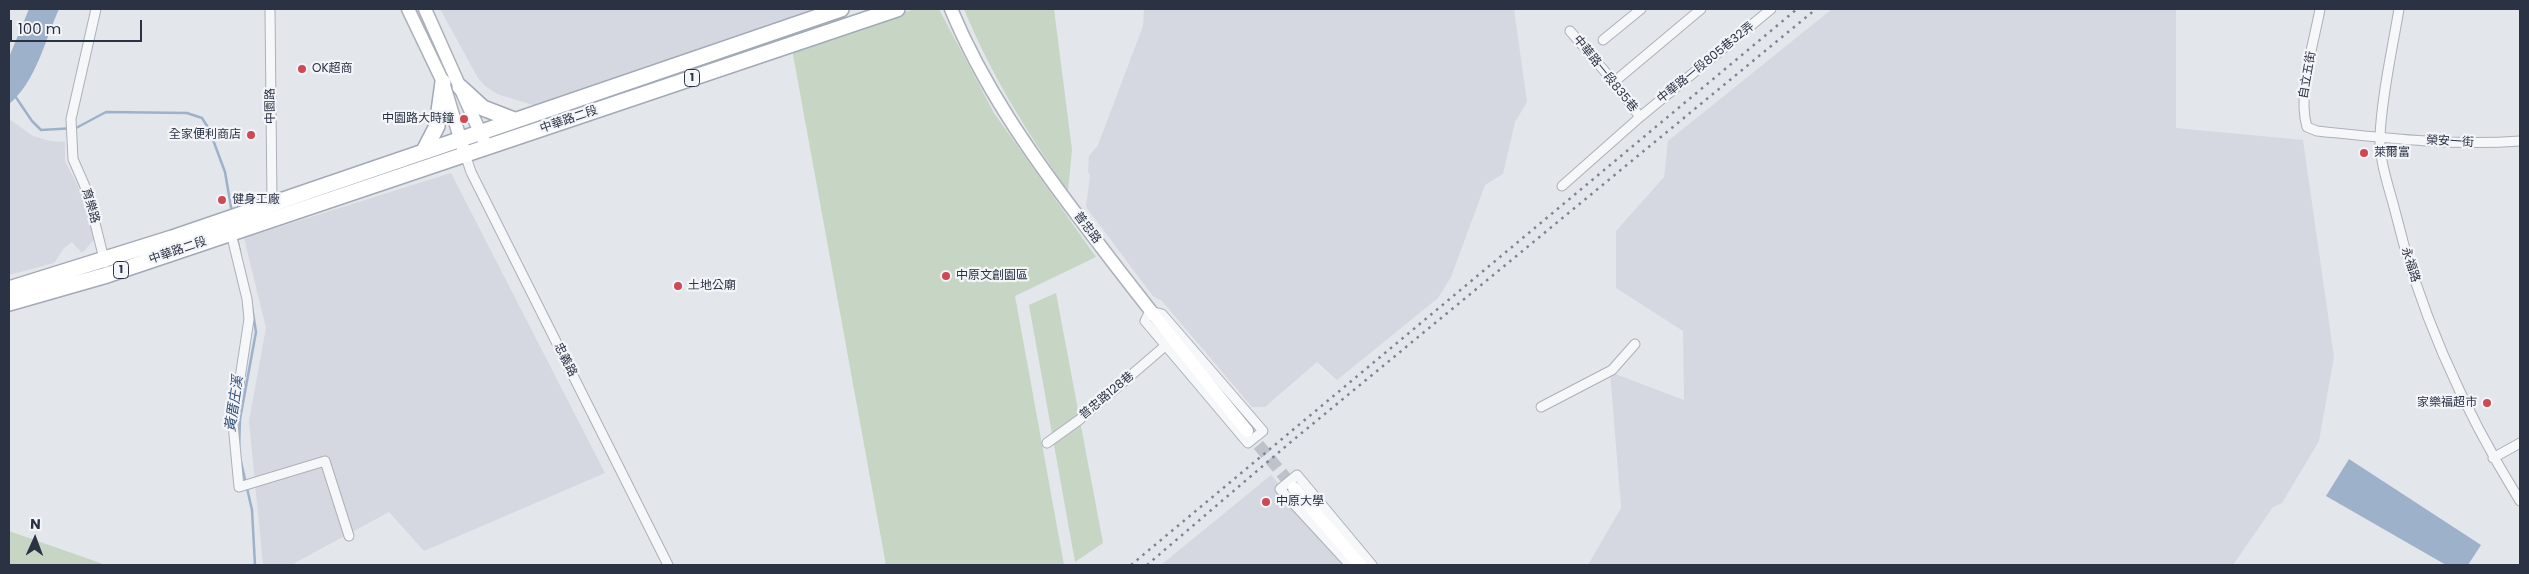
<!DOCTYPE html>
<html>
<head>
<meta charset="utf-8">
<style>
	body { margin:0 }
	#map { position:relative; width:2529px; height:574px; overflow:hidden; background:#e3e6eb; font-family:Poppins,sans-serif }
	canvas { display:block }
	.frame { position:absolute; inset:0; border:10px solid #2a3244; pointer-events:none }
	.north { position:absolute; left:10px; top:514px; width:50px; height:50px; -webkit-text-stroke:4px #f3f5f8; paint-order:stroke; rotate:2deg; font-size:14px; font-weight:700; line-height:20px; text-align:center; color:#2a3244 }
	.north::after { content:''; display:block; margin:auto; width:18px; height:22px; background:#2a3244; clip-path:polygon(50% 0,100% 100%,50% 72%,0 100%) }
	.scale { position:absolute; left:10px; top:20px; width:132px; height:22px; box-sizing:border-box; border:2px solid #2a3244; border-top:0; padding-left:6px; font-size:15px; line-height:18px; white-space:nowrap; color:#2a3244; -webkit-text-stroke:4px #f3f5f8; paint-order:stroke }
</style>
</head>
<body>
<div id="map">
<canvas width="2529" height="574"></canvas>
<div class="frame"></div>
<div class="north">N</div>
<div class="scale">100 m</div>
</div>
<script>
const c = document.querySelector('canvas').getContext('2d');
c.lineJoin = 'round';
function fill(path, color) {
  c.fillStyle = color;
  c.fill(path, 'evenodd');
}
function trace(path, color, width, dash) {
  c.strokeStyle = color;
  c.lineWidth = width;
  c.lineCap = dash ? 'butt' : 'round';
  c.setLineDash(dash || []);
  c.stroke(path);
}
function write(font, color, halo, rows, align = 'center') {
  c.font = font + ' Poppins,"Noto Sans TC",sans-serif';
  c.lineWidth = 4.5;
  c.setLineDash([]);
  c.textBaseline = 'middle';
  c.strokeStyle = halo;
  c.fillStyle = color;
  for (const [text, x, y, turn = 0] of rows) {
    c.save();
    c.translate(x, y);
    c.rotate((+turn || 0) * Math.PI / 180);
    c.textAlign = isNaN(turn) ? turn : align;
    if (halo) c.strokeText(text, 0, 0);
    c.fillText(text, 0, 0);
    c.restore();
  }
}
fill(new Path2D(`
	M 440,9 L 813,9 L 533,105 L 497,94 L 485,86 L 478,78 Z
	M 1144,9 L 1514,9 L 1527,102 L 1515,122 L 1503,174 L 1485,185 L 1451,277 L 1438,298 L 1337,380 L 1317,362 L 1265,407 L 1252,407 L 1162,301 L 1153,296 L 1086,207 L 1090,175 L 1088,172 L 1089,156 L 1098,145 L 1143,26 Z
	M 1832,9 L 2176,9 L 2176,128 L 2303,140 L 2334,357 L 2319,441 L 2282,503 L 2273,507 L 2233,565 L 1588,565 L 1621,508 L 1610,372 L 1684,400 L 1683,331 L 1616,288 L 1616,231 L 1664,177 L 1668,141 Z
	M 9,119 L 33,136 L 50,141 L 65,142 L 65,161 L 85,200 L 94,240 L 82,253 L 72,242 L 64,248 L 54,263 L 9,275 Z
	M 451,173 L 605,473 L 424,551 L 389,512 L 291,565 L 263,565 L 249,421 L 266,328 L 244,238 Z
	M 1271,475 L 1347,565 L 1161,565 Z`), '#d5d8e0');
fill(new Path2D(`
	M 915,9 L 939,9 L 994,113 L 1096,257 L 1015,296 L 1064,565 L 886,565 L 792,49 Z
	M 964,9 L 1054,9 L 1072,150 L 1068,191 C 1027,132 991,75 964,9 Z
	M 1056,293 L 1103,543 L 1075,562 L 1029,305 Z
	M 9,531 L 106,565 L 9,565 Z`), '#c7d5c4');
fill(new Path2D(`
	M 29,9 L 59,9 C 45,40 36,82 9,104 L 9,57 Z
	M 2349,459 L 2481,545 L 2468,565 L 2446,565 L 2326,496 Z`), '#9eb1cb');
trace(new Path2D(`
	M 15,96 L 32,121 L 41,130 L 76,128 L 106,112 L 187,113 L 202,118 L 209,129 L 225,172 L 232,213
	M 237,238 L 240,252
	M 239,449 L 240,419 L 256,332 L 251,301
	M 241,462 L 252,510 L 255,565`), '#9eb1cb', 2.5);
trace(new Path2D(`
	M 1247,431 L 1294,488`), '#bec2ca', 12, [12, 6]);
const street = new Path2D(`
	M 96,9 L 71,119 L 73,159 L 87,191 L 105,263
	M 270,9 L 272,203
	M 2320,9 C 2314,43 2297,94 2307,127 L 2317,131 C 2385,138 2452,146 2520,141
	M 2399,9 C 2392,51 2382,94 2380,136 C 2379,159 2388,185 2394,207 C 2419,312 2463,409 2520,501
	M 1570,31 L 1614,82 L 1640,117
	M 1603,40 L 1641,9
	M 1614,82 L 1701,9
	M 465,154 L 471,172 L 668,565
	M 1562,186 L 1640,117 L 1771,9
	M 231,233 L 247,299 L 249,319 L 233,424 L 239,487 L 325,461 L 349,536
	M 1150,311 L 1162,314 L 1263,431 L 1248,443 L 1145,321 Z
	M 1541,407 L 1612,370 L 1635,344
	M 1047,443 L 1079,420 L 1165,346
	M 2493,458 L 2520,443
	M 1350,565 L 1280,489 L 1297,475 L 1372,565`);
const secondary = new Path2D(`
	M 408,9 L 443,82 L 463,148
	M 425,9 L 484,141
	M 951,9 C 983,86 1030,153 1080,219 C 1134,291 1190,361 1247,431
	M 1294,488 L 1360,565`);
const primary = new Path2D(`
	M 460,87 L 483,108 L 514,120
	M 424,151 L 437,126 L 443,82
	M 9,289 L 172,238 L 841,9
	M 9,303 L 107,275 L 897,9`);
trace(street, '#acb0b9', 11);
trace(secondary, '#acb0b9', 15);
trace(primary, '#a2a9b7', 18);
trace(street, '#f6f7f9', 9);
trace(secondary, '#fff', 12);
trace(primary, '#fff', 15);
trace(new Path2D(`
	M 1131,565 L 1797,9
	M 1147,565 L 1292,441 L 1816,9`), '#7c8495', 2.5, [2.5, 5]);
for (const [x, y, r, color] of [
	[302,69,5,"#cf4954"],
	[464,119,5,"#cf4954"],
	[251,135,5,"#cf4954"],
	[2364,153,5,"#cf4954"],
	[222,200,5,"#cf4954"],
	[946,276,5,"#cf4954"],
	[678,286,5,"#cf4954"],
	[2487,403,5,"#cf4954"],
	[1266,502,5,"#cf4954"]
]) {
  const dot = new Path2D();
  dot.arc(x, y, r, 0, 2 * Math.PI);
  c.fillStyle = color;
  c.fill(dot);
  trace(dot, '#f3f5f8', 2);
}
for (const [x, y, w] of [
	[692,78,15],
	[121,270,15]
]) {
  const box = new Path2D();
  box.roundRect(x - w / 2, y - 8.5, w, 17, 4);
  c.fillStyle = '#f3f5f8';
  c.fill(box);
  trace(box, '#2a3244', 1);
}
write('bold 11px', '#2a3244', null, [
	["1",692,78],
	["1",121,270]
]);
write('12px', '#2a3244', '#f3f5f8', [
	["中華路一段805巷32弄",1706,63,-39],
	["中華路一段835巷",1605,74,51],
	["自立五街",2308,75,-80],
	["中園路",271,106,-91],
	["中華路二段",569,120,-19],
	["榮安一街",2450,142,3],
	["育樂路",90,206,74],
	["普忠路",1087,228,53],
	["中華路二段",178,251,-19],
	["永福路",2410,265,73],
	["忠義路",565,360,63],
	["普忠路128巷",1107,396,-40]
]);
write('12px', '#2a3244', '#f3f5f8', [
	["OK超商",312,69],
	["中園路大時鐘",454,119,"right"],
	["全家便利商店",241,135,"right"],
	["萊爾富",2374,153],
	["健身工廠",232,200],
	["中原文創園區",956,276],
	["土地公廟",688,286],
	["家樂福超市",2477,403,"right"],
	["中原大學",1276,502]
], 'left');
write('italic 14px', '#344e78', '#f3f5f8', [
	["黃厝庄溪",235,404,-82]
]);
</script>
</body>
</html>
